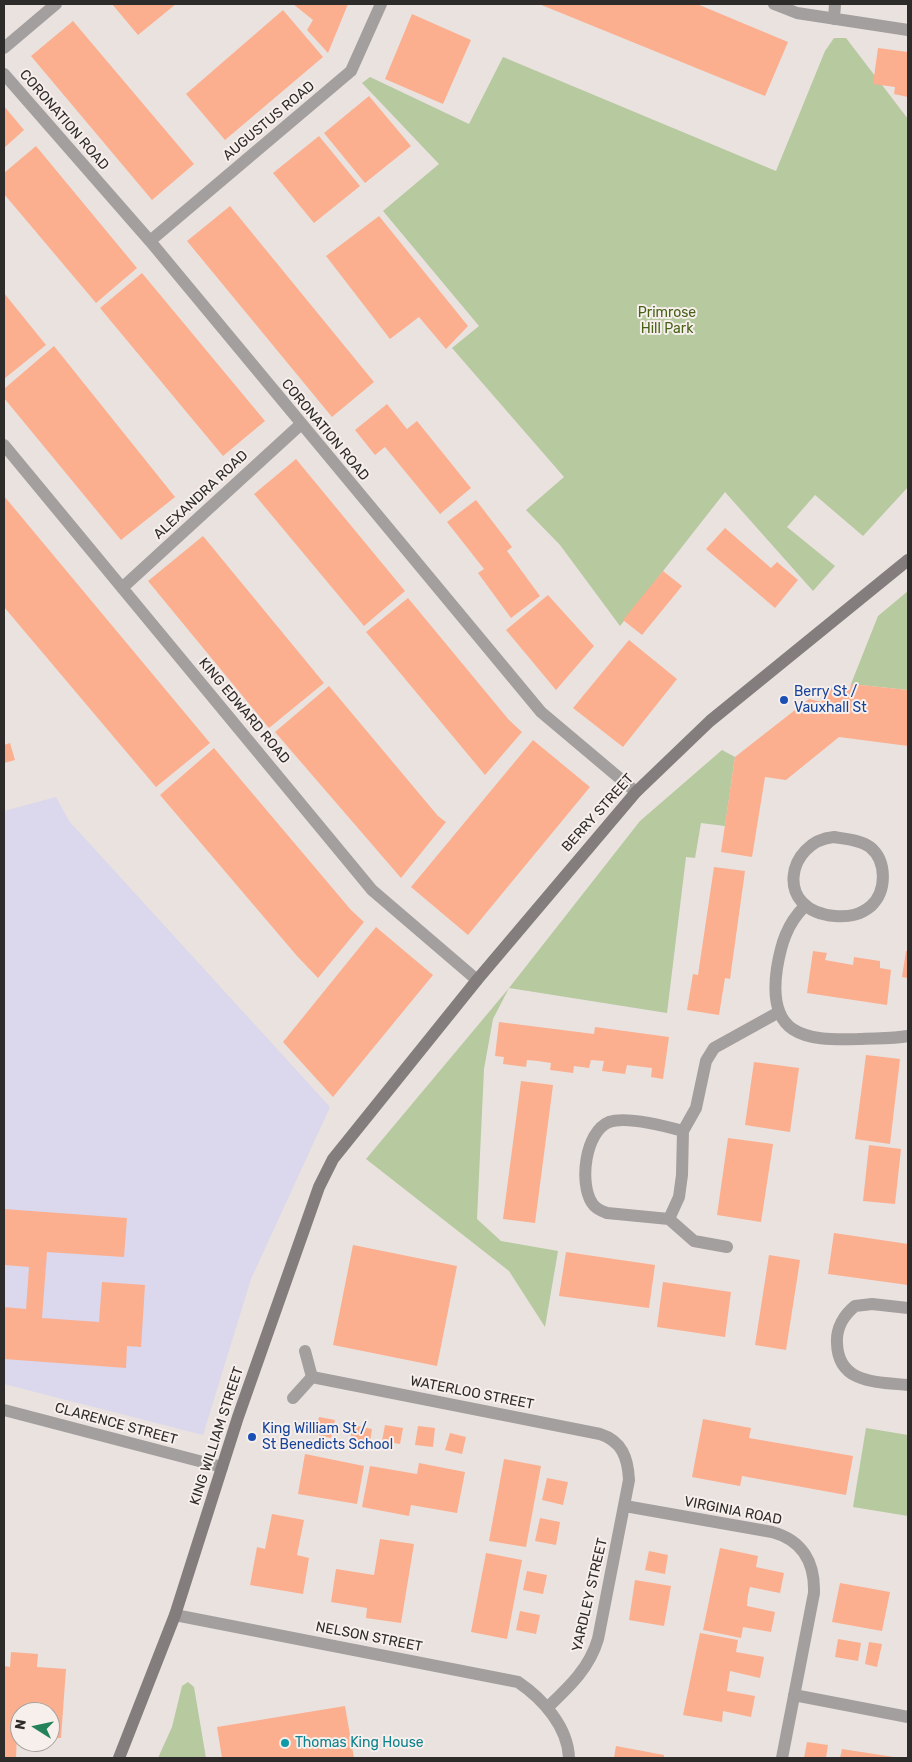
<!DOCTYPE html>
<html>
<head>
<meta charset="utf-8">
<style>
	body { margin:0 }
	#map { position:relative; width:912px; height:1762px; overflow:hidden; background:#eae2df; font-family:Rubik,sans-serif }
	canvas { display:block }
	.frame { position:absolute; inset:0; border:5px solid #2e2c2a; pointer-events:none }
	.north { position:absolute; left:10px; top:1702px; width:50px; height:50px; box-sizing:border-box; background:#f7efec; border:1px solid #a7a19e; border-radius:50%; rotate:280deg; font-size:14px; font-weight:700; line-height:20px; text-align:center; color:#2e2c2a }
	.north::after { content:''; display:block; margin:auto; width:18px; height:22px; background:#238259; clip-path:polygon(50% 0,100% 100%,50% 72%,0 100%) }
</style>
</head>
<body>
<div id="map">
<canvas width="912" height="1762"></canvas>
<div class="frame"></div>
<div class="north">N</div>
</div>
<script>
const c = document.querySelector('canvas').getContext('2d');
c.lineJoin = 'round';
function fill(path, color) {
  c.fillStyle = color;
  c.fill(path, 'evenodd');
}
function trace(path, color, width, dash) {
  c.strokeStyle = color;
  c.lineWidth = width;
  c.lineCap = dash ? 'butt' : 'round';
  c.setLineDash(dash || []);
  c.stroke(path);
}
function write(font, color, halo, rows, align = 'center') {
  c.font = font + ' Rubik,sans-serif';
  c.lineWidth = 4;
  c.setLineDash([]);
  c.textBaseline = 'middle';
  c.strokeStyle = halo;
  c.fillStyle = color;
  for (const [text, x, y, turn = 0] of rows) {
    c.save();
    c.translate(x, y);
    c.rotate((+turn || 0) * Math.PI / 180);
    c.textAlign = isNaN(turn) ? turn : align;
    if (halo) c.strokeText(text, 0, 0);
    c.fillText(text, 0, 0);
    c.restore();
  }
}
fill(new Path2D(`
	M 56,797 L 69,821 L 330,1107 L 251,1279 L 203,1435 L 4,1384 L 4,811 Z`), '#dbd7ec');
fill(new Path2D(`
	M 834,38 L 846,38 L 908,119 L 908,487 L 863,536 L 815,495 L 787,527 L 835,566 L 813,591 L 725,492 L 620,626 L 560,545 L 526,510 L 564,477 L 452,348 L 479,326 L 383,211 L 439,164 L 362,83 L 370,77 L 469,124 L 503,57 L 776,171 L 825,51 Z
	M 908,591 L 908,690 L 851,684 L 878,616 Z
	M 722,750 L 735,757 L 725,826 L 701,823 L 695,858 L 686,857 L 667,1013 L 509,988 L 493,1019 L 484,1069 L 477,1219 L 501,1241 L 558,1251 L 545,1327 L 509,1271 L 366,1159 L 509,988 L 640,821 Z
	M 866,1428 L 908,1435 L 908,1516 L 853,1507 Z
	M 188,1682 L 194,1687 L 206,1758 L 158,1758 L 172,1727 L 182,1686 Z`), '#b6c99f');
fill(new Path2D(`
	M 112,4 L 176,4 L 138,35 Z
	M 293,4 L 348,4 L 328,53 L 307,30 L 313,20 Z
	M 539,4 L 697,4 L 788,42 L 765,96 Z
	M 283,10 L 323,57 L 225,140 L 186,94 Z
	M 412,14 L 471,40 L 443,104 L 385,79 Z
	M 73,21 L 194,164 L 152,200 L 31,56 Z
	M 878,48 L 908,52 L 908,97 L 894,94 L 895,87 L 873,84 Z
	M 369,96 L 411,146 L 365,183 L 324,133 Z
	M 4,106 L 24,130 L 4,148 Z
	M 319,136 L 360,186 L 314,223 L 273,173 Z
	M 36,146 L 137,268 L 96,303 L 4,194 L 4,173 Z
	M 230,206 L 374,382 L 332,417 L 187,241 Z
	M 379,216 L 468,326 L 446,349 L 419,317 L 390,339 L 326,256 Z
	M 142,273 L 265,421 L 223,456 L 100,308 Z
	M 4,293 L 46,345 L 4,379 Z
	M 54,346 L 175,497 L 121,540 L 4,398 L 4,389 Z
	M 387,404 L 407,429 L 417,421 L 471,488 L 440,514 L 385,447 L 375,455 L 355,430 Z
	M 296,459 L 405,591 L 364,626 L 254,494 Z
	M 4,496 L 210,743 L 156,787 L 4,607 Z
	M 476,500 L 512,547 L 507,551 L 540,596 L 511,618 L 478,573 L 484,569 L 447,522 Z
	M 725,528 L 771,568 L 777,562 L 798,580 L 775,608 L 706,549 Z
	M 203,536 L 324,683 L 269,728 L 148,581 Z
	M 663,571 L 682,586 L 642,635 L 623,620 Z
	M 548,595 L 594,646 L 556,690 L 506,630 Z
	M 408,598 L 509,720 L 522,732 L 485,775 L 366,632 Z
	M 629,640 L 677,679 L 623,747 L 573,708 Z
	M 851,684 L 908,690 L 908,746 L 839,737 L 786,780 L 765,777 L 752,857 L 721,852 L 735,757 L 809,699 L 822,702 L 824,687 L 850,690 Z
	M 329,686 L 438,816 L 446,822 L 401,878 L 275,732 Z
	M 533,740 L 590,787 L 468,935 L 411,887 Z
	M 10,743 L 15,760 L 4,763 L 4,745 Z
	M 214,748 L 351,910 L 364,922 L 318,978 L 297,956 L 160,795 Z
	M 714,867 L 745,871 L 730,979 L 725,978 L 719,1015 L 687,1010 L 693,974 L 698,975 Z
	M 376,927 L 433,975 L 333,1097 L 283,1042 Z
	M 813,951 L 827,953 L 825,960 L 853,965 L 854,957 L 880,961 L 880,968 L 891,970 L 887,1005 L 807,993 Z
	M 906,951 L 908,951 L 908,978 L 902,977 Z
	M 499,1022 L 594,1034 L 595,1027 L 669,1037 L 663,1079 L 651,1077 L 652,1068 L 627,1065 L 625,1074 L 602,1071 L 604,1061 L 591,1060 L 589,1068 L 574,1066 L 573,1073 L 550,1070 L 551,1063 L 538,1061 L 527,1060 L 526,1067 L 503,1064 L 504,1057 L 495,1056 Z
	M 866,1055 L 900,1059 L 890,1144 L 855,1139 Z
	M 754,1062 L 799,1068 L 790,1132 L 745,1125 Z
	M 521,1081 L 553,1085 L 535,1223 L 503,1219 Z
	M 728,1138 L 773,1144 L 761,1222 L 717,1215 Z
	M 869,1145 L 901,1149 L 895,1204 L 863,1201 Z
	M 4,1209 L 127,1218 L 124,1257 L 47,1252 L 42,1318 L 99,1322 L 102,1282 L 145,1285 L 141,1347 L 127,1346 L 126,1368 L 4,1359 L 4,1307 L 26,1309 L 29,1267 L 4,1265 Z
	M 834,1233 L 908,1244 L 908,1285 L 828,1274 Z
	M 353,1245 L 457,1266 L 437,1366 L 333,1345 Z
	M 566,1252 L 655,1265 L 649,1308 L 559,1296 Z
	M 769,1255 L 800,1260 L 786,1350 L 755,1345 Z
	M 663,1282 L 731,1292 L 725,1337 L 657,1327 Z
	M 319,1417 L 335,1420 L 331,1438 L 315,1434 Z
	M 703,1419 L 751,1428 L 749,1438 L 853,1456 L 846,1495 L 742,1476 L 740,1486 L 692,1477 Z
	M 353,1425 L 372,1429 L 369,1448 L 349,1444 Z
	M 385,1425 L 403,1428 L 400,1444 L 382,1441 Z
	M 418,1426 L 435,1428 L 433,1447 L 415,1445 Z
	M 450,1433 L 466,1437 L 462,1454 L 445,1450 Z
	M 305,1454 L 364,1466 L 357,1504 L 298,1494 Z
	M 504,1459 L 541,1466 L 526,1547 L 489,1541 Z
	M 419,1463 L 465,1472 L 457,1513 L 411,1505 L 409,1516 L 362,1507 L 370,1466 L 417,1474 Z
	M 547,1478 L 568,1482 L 563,1505 L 542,1500 Z
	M 272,1514 L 304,1520 L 297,1555 L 309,1558 L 303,1594 L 250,1585 L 257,1547 L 265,1549 Z
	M 540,1518 L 560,1522 L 556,1545 L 535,1541 Z
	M 380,1539 L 414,1544 L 401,1623 L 366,1618 L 367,1608 L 331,1602 L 336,1569 L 374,1575 Z
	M 720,1548 L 758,1556 L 756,1567 L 784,1573 L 780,1593 L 750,1587 L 748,1595 L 747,1606 L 775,1612 L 771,1632 L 743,1627 L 741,1638 L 703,1630 Z
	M 649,1551 L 668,1555 L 665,1574 L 645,1570 Z
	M 486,1553 L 522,1560 L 507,1639 L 471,1632 Z
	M 527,1571 L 547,1575 L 543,1594 L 523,1590 Z
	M 635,1580 L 671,1586 L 664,1626 L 629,1620 Z
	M 840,1583 L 890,1592 L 882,1631 L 832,1622 Z
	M 520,1611 L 540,1615 L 536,1634 L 516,1630 Z
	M 700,1633 L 738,1640 L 736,1652 L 764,1657 L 760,1678 L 730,1671 L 727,1691 L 755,1696 L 751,1717 L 723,1711 L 722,1722 L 683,1715 Z
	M 838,1639 L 861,1643 L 858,1661 L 835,1657 Z
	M 869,1642 L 882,1644 L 877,1667 L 865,1664 Z
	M 11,1652 L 38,1654 L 37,1667 L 66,1669 L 61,1738 L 50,1738 L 50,1712 L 20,1712 L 20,1735 L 17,1735 L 16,1758 L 4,1758 L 4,1666 L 10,1667 Z
	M 345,1706 L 354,1758 L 222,1758 L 217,1727 Z
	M 807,1742 L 828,1745 L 826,1758 L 804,1758 Z
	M 616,1746 L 664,1755 L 664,1758 L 614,1758 Z
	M 842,1749 L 894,1757 L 894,1758 L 840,1758 Z`), '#fbaf8f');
trace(new Path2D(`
	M 774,4 L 797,13 L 908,30
	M 834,19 L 835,4
	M 4,48 L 56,4
	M 4,74 L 150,241 L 541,712 L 636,792
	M 150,241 L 351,71 L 381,4
	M 4,445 L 372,890 L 477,980
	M 122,588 L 300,425
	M 834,837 C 845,839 861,840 870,847 C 887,861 887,891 871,906 C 860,915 850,917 835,916 C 773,911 787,841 834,837 Z
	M 804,907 C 787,924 781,944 777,968 C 767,1035 803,1041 858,1039 C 875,1038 892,1039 908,1036
	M 683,1131 C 665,1126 626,1116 609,1122 C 585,1132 579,1183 592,1203 C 595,1208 601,1211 607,1213 L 669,1219 L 694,1241 L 727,1247
	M 669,1219 L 679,1197 L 682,1175 L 683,1131 L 696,1108 L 706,1061 L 714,1048 L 779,1012
	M 908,1308 L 872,1304 L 855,1306 C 844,1315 836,1328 837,1343 C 838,1384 877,1382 908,1385
	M 312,1377 L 600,1434 C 622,1441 628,1458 629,1480 L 598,1639 C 589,1669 569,1687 547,1708
	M 293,1398 L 312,1377 L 305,1351
	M 4,1410 L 222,1467
	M 625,1506 L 772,1532 C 802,1540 815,1562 814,1593 L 782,1758
	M 175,1615 L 518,1682 C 543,1699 568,1727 569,1758
	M 794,1695 L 908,1717`), '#a39f9f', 12);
trace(new Path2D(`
	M 119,1758 L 175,1615 L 238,1417 L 319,1187 L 333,1159 L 477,980 L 636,792 L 710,721 L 908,560`), '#837e7d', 12);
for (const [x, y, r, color] of [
	[784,700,5,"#1a4fb4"],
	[252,1437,5,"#1a4fb4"],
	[285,1743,5,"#0f9aa8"]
]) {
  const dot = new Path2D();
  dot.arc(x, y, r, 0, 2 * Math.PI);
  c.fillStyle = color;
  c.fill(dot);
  trace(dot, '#f7efec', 2);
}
write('14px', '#2e2c2a', '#f7efec', [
	["CORONATION ROAD",64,120,49],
	["AUGUSTUS ROAD",269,121,-40],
	["CORONATION ROAD",325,430,50],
	["ALEXANDRA ROAD",201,495,-43],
	["KING EDWARD ROAD",244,711,50],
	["BERRY STREET",598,813,-48],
	["WATERLOO STREET",472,1393,11],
	["CLARENCE STREET",116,1424,15],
	["KING WILLIAM STREET",217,1436,-72],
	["VIRGINIA ROAD",733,1511,11],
	["YARDLEY STREET",590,1595,-77],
	["NELSON STREET",369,1637,11]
]);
write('14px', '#476117', '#f7efec', [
	["Primrose",667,313],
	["Hill Park",667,329]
]);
write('14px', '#164399', '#f7efec', [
	["Berry St /",794,692],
	["Vauxhall St",794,708],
	["King William St /",262,1429],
	["St Benedicts School",262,1445]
], 'left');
write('14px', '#0d838f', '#f7efec', [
	["Thomas King House",295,1743]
], 'left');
</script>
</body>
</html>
